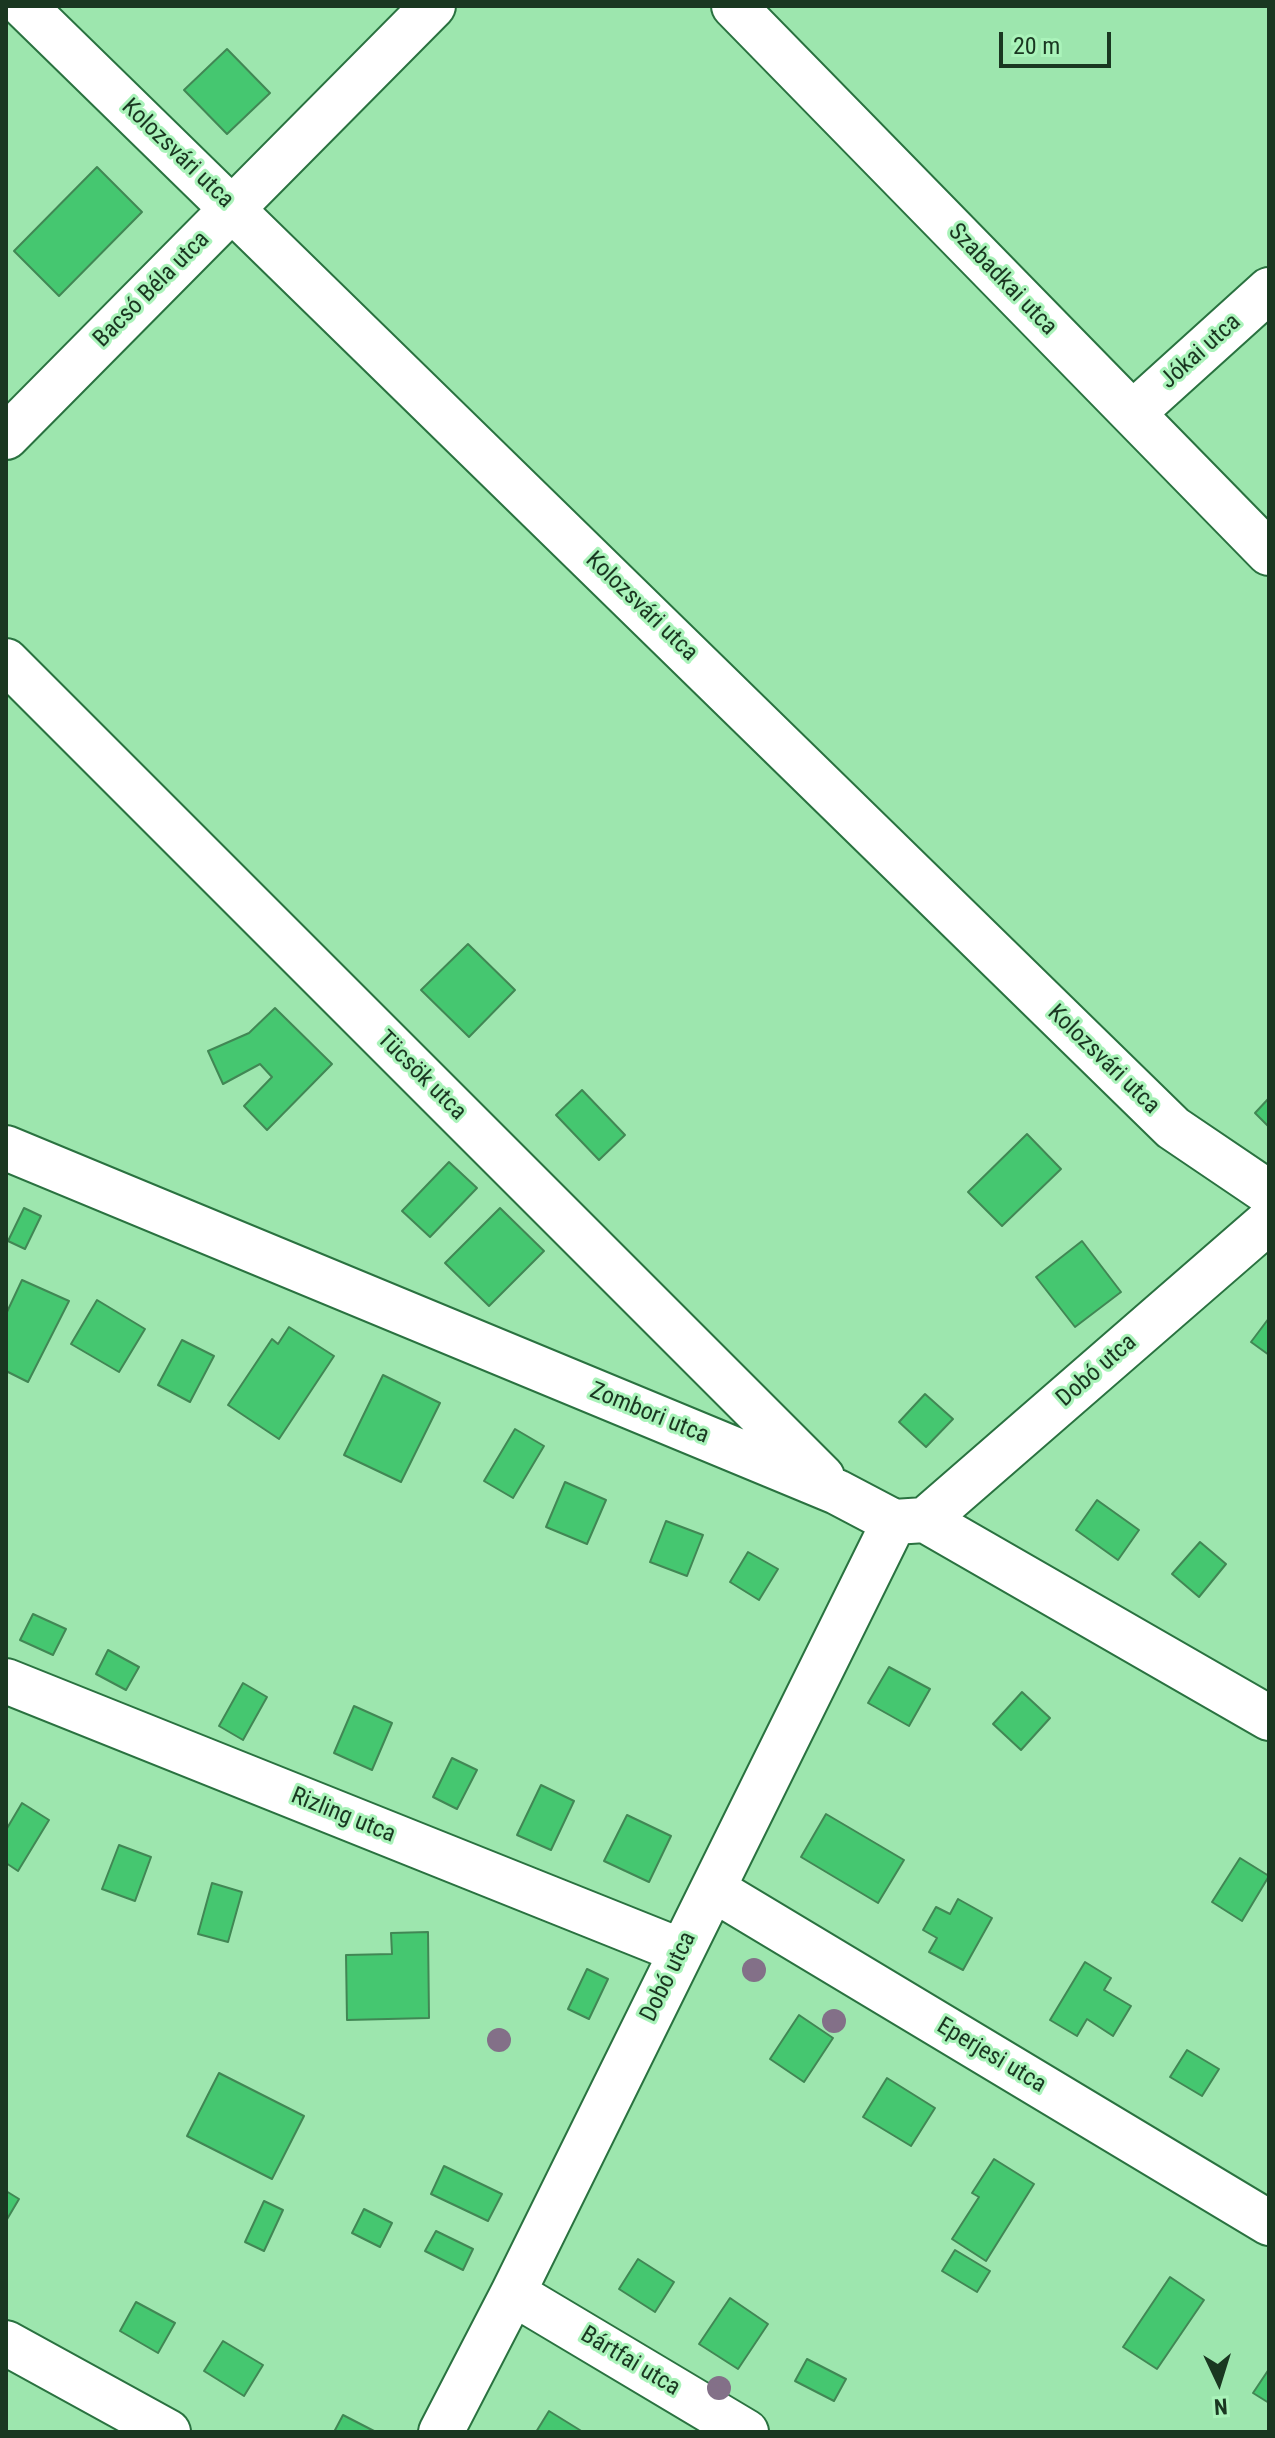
<!DOCTYPE html>
<html>
<head>
<meta charset="utf-8">
<style>
	body { margin:0 }
	#map { position:relative; width:1275px; height:2438px; overflow:hidden; background:#9de6ae; font-family:"Roboto Condensed",sans-serif }
	canvas { display:block }
	.frame { position:absolute; inset:0; border:8px solid #1a3721; pointer-events:none }
	.north { position:absolute; left:1179px; top:2342px; width:80px; height:80px; -webkit-text-stroke:6px #aaf3ba; paint-order:stroke; rotate:176deg; font-size:22px; font-weight:700; line-height:32px; text-align:center; color:#1a3721 }
	.north::after { content:''; display:block; margin:auto; width:28px; height:36px; background:#1a3721; clip-path:polygon(50% 0,100% 100%,50% 72%,0 100%) }
	.scale { position:absolute; left:999px; top:32px; width:112px; height:36px; box-sizing:border-box; border:4px solid #1a3721; border-top:0; padding-left:10px; font-size:24px; line-height:28px; white-space:nowrap; color:#1a3721; -webkit-text-stroke:6px #aaf3ba; paint-order:stroke }
</style>
</head>
<body>
<div id="map">
<canvas width="1275" height="2438"></canvas>
<div class="frame"></div>
<div class="north">N</div>
<div class="scale">20 m</div>
</div>
<script>
const c = document.querySelector('canvas').getContext('2d');
c.lineJoin = 'round';
function fill(path, color) {
  c.fillStyle = color;
  c.fill(path, 'evenodd');
}
function trace(path, color, width, dash) {
  c.strokeStyle = color;
  c.lineWidth = width;
  c.lineCap = dash ? 'butt' : 'round';
  c.setLineDash(dash || []);
  c.stroke(path);
}
function write(font, color, halo, rows, align = 'center') {
  c.font = font + ' "Roboto Condensed",sans-serif';
  c.lineWidth = 6;
  c.setLineDash([]);
  c.textBaseline = 'middle';
  c.strokeStyle = halo;
  c.fillStyle = color;
  for (const [text, x, y, turn = 0] of rows) {
    c.save();
    c.translate(x, y);
    c.rotate((+turn || 0) * Math.PI / 180);
    c.textAlign = isNaN(turn) ? turn : align;
    if (halo) c.strokeText(text, 0, 0);
    c.fillText(text, 0, 0);
    c.restore();
  }
}
const building = new Path2D(`
	M 227,49 L 270,93 L 227,134 L 184,90 Z
	M 97,167 L 142,212 L 59,296 L 14,251 Z
	M 468,944 L 515,990 L 469,1037 L 421,990 Z
	M 275,1008 L 332,1064 L 267,1130 L 244,1106 L 272,1077 L 260,1064 L 223,1084 L 208,1051 L 249,1033 Z
	M 582,1090 L 625,1135 L 599,1160 L 556,1115 Z
	M 1269,1098 L 1269,1127 L 1255,1113 Z
	M 1027,1134 L 1061,1169 L 1002,1226 L 968,1192 Z
	M 449,1162 L 477,1188 L 430,1237 L 402,1211 Z
	M 24,1208 L 41,1216 L 25,1249 L 8,1241 Z
	M 500,1208 L 544,1251 L 489,1306 L 445,1263 Z
	M 1082,1241 L 1121,1292 L 1075,1327 L 1036,1277 Z
	M 22,1280 L 69,1301 L 28,1382 L 6,1371 L 6,1314 Z
	M 97,1300 L 145,1329 L 119,1372 L 71,1344 Z
	M 1269,1318 L 1269,1355 L 1251,1342 Z
	M 289,1327 L 334,1356 L 279,1439 L 228,1405 L 272,1339 L 278,1344 Z
	M 182,1340 L 214,1356 L 190,1402 L 158,1385 Z
	M 383,1375 L 440,1403 L 401,1482 L 344,1455 Z
	M 925,1394 L 953,1419 L 926,1447 L 899,1422 Z
	M 515,1429 L 544,1446 L 513,1498 L 484,1481 Z
	M 565,1482 L 606,1500 L 587,1544 L 546,1527 Z
	M 1097,1500 L 1139,1530 L 1118,1560 L 1076,1530 Z
	M 666,1521 L 703,1535 L 687,1576 L 650,1562 Z
	M 1200,1542 L 1226,1564 L 1199,1597 L 1172,1574 Z
	M 748,1552 L 778,1569 L 759,1600 L 730,1582 Z
	M 33,1614 L 66,1629 L 53,1655 L 20,1640 Z
	M 108,1650 L 139,1667 L 126,1690 L 96,1674 Z
	M 889,1667 L 930,1689 L 909,1726 L 868,1703 Z
	M 243,1683 L 267,1697 L 243,1740 L 219,1726 Z
	M 1022,1692 L 1050,1718 L 1021,1750 L 993,1724 Z
	M 354,1706 L 392,1723 L 372,1770 L 334,1753 Z
	M 452,1758 L 477,1770 L 457,1809 L 433,1797 Z
	M 541,1785 L 574,1801 L 551,1850 L 517,1835 Z
	M 22,1803 L 49,1820 L 18,1871 L 6,1863 L 6,1830 Z
	M 826,1814 L 904,1860 L 878,1903 L 801,1857 Z
	M 627,1815 L 671,1836 L 649,1882 L 604,1861 Z
	M 119,1845 L 151,1857 L 135,1901 L 102,1889 Z
	M 1240,1858 L 1269,1876 L 1242,1921 L 1212,1902 Z
	M 212,1883 L 242,1892 L 228,1942 L 198,1934 Z
	M 958,1899 L 992,1918 L 963,1970 L 929,1952 L 937,1938 L 923,1930 L 936,1907 L 950,1914 Z
	M 428,1932 L 429,2018 L 347,2020 L 346,1955 L 392,1954 L 391,1933 Z
	M 1085,1962 L 1111,1978 L 1104,1990 L 1131,2006 L 1113,2036 L 1087,2019 L 1077,2036 L 1050,2020 Z
	M 587,1969 L 608,1979 L 589,2019 L 568,2009 Z
	M 799,2015 L 833,2038 L 804,2082 L 770,2059 Z
	M 1187,2050 L 1219,2069 L 1202,2096 L 1170,2077 Z
	M 219,2073 L 304,2116 L 272,2179 L 187,2136 Z
	M 887,2078 L 935,2108 L 911,2146 L 863,2117 Z
	M 994,2159 L 1034,2184 L 986,2261 L 952,2239 L 979,2197 L 972,2193 Z
	M 444,2166 L 502,2194 L 488,2221 L 431,2194 Z
	M 6,2191 L 19,2199 L 6,2221 Z
	M 264,2201 L 283,2210 L 264,2251 L 245,2242 Z
	M 364,2209 L 392,2223 L 380,2247 L 352,2233 Z
	M 436,2231 L 473,2249 L 463,2270 L 425,2251 Z
	M 955,2250 L 990,2271 L 977,2292 L 942,2271 Z
	M 638,2259 L 674,2282 L 655,2312 L 619,2289 Z
	M 1170,2277 L 1204,2300 L 1157,2369 L 1123,2347 Z
	M 730,2298 L 768,2324 L 738,2369 L 699,2344 Z
	M 136,2302 L 175,2323 L 158,2353 L 120,2331 Z
	M 223,2341 L 263,2365 L 244,2396 L 204,2371 Z
	M 807,2359 L 846,2379 L 834,2401 L 795,2381 Z
	M 1269,2369 L 1269,2403 L 1253,2393 Z
	M 549,2411 L 583,2432 L 536,2432 Z
	M 343,2415 L 376,2432 L 334,2432 Z`);
fill(building, '#45c770');
trace(building, '#418754', 2);
const minor = new Path2D(`
	M 24,6 L 1173,1128 L 1269,1193
	M 734,6 L 1269,553
	M 1133,413 L 1269,290
	M 6,437 L 433,6
	M 6,661 L 822,1477
	M 6,1148 L 837,1492 L 894,1522 L 925,1520 L 1269,1718
	M 925,1520 L 1269,1221
	M 6,1681 L 681,1951
	M 713,1889 L 1269,2223
	M 513,2293 L 746,2432
	M 6,2343 L 168,2432
	M 441,2432 L 513,2293 L 894,1522`);
trace(minor, '#2a7240', 48);
trace(minor, '#fff', 44);
c.fillStyle = '#837088';
for (const [x, y] of [
	[754,1970],
	[834,2021],
	[499,2040],
	[719,2388]
]) {
  c.beginPath();
  c.arc(x, y, 12, 0, 2 * Math.PI);
  c.fill();
}
write('24px', '#1a3721', '#aaf3ba', [
	["Kolozsvári utca",177,154,44],
	["Szabadkai utca",1002,280,46],
	["Bacsó Béla utca",152,290,-45],
	["Jókai utca",1201,352,-42],
	["Kolozsvári utca",641,607,44],
	["Kolozsvári utca",1103,1060,44],
	["Tücsök utca",421,1076,45],
	["Dobó utca",1097,1371,-41],
	["Zombori utca",649,1414,22],
	["Rizling utca",343,1816,22],
	["Dobó utca",669,1977,-64],
	["Eperjesi utca",991,2056,31],
	["Bártfai utca",630,2362,31]
]);
</script>
</body>
</html>
